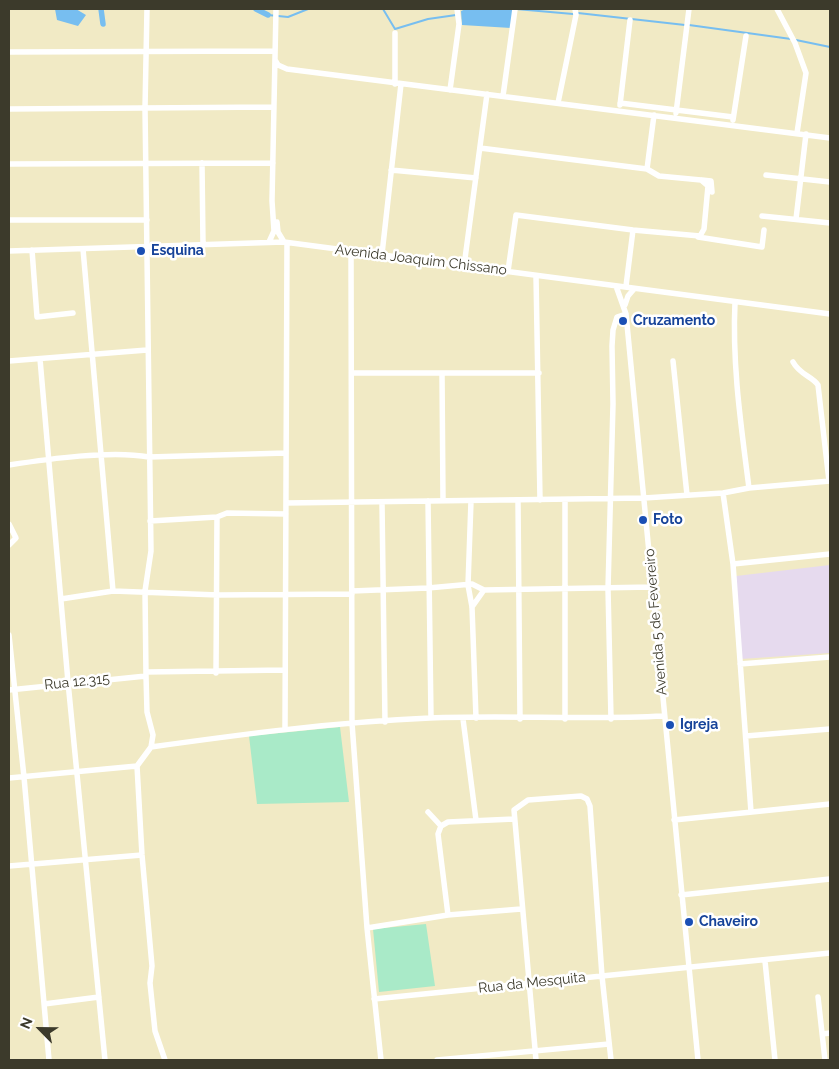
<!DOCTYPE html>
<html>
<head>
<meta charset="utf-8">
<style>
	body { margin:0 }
	#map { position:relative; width:839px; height:1069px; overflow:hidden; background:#f1eac5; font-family:Raleway,sans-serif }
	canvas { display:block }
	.frame { position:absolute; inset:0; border:10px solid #3c3a2b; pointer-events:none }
	.north { position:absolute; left:15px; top:1004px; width:50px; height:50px; -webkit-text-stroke:4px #fff; paint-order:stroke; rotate:293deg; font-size:14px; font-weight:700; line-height:20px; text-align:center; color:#3c3a2b }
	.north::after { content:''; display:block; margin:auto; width:18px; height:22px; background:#3c3a2b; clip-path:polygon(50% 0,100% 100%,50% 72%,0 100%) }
</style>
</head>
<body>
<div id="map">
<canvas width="839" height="1069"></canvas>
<div class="frame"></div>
<div class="north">N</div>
</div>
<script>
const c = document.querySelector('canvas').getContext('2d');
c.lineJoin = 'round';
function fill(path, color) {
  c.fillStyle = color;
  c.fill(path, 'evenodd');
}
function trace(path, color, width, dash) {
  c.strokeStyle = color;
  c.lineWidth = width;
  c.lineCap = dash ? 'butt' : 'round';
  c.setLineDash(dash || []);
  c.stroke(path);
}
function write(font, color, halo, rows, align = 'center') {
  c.font = font + ' Raleway,sans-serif';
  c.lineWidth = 5;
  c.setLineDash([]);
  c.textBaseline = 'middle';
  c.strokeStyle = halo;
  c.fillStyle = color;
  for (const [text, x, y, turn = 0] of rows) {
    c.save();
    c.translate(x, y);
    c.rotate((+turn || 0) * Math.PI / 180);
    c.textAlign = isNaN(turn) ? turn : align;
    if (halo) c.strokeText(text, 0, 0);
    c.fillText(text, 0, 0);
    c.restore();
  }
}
fill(new Path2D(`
	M 830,565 L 830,653 L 741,659 L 736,576 Z`), '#e6daee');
fill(new Path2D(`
	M 340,727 L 349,802 L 257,804 L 249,736 Z
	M 426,924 L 435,986 L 379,992 L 373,929 Z`), '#a9eac8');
fill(new Path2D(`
	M 76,9 L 86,15 L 78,26 L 57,20 L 55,9 Z
	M 466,9 L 513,9 L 511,28 L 462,25 L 461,11 Z`), '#77bef0');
trace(new Path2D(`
	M 383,9 L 395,29 L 428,19 L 456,15
	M 516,9 L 573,14
	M 578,13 L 685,25
	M 268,15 L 288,17 L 308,9
	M 689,25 L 791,39
	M 796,40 L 830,47`), '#77bef0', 2);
trace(new Path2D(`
	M 101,9 L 103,24
	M 256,9 L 268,15`), '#77bef0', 5.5);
trace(new Path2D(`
	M 147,9 L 145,108 L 151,551 L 145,591 L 146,676 L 147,712 L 153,735 L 151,747 L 137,766 L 142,855 L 152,966 L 150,983 L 155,1031 L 165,1060
	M 777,9 L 795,43 L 806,73 L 797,133
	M 395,33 L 395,84
	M 9,52 L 275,51
	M 275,60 L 278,65 L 287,69 L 830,138
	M 450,90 L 459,24 L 457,9
	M 503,96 L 515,9
	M 558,103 L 576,15 L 575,9
	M 620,103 L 733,117
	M 620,105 L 630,20
	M 9,109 L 273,107
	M 676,113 L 689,9
	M 733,120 L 746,36
	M 480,148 L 647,169 L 659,176 L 701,180 L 708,186 L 704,229 L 700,236 L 633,230 L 516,215 L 508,271
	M 202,163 L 203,244
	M 9,164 L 273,163
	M 647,169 L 654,115
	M 391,170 L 476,178
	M 766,175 L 830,182
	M 702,180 L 711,181 L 712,192
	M 762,216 L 830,223
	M 796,219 L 806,134
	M 9,220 L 147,220
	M 277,222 L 278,232 L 284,242
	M 698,237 L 762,247 L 764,230
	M 269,242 L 274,231 L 272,201 L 276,9
	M 83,249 L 113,591
	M 32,250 L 37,317 L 73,313
	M 351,250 L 352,723 L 367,928 L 381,1060
	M 9,251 L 284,242 L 830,314
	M 382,254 L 401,84
	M 464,266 L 487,94
	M 536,276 L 540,500
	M 616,286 L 626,314 L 698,1060
	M 626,286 L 633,230
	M 735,302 C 732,365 741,425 749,488
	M 625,305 L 628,296 L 634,289
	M 40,359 L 68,682 L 105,1060
	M 9,361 L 147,350
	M 673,361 L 687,495
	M 793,362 C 800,375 812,376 818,385 L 829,481
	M 352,373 L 539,373
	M 442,373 L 443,501
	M 9,465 C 48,459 111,450 149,457 L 286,453
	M 723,493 L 733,564 L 751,812
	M 565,500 L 565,719
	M 428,501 L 431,718
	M 471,501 L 468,585 L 472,607 L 476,718
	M 518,501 L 520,719
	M 286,503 L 644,498 L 723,493 L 749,488 L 830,481
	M 382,503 L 385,722
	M 150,521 L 217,517 L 227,513 L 286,514
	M 9,524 L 16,538 L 9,545
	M 733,564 L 830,554
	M 352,591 L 428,588 L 472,584 L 484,590
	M 61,599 L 113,591 L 218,595 L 352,594
	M 472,607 L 484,590 L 652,587
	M 9,635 L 24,777 L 49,1060
	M 740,664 L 830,657
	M 146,672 L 285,670
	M 216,673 L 217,517
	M 9,690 L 146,676
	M 463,719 L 476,820
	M 611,719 L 608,589 L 613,404 L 612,346 L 613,330 L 617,317 L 626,314
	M 285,728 L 287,243
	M 746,736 L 830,729
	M 151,747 C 244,734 336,722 430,718 C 508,715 586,720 664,716
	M 9,778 L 137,766
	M 428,812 L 441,826
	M 674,820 L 830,804
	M 9,866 L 142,855
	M 681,895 L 830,879
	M 448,915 L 438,834 L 441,826 L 448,822 L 514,819
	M 367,928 L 448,915 L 521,909
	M 765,961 L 775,1060
	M 818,997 L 825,1060
	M 374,999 L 830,953
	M 44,1004 L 99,997
	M 822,1034 L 830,1033
	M 437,1060 L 609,1044
	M 536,1060 L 514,810 L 528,800 L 581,796 L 587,799 L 590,806 L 602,976 L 611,1060`), '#fff', 5.5);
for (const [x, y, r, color] of [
	[141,251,5,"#1a4fb4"],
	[623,321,5,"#1a4fb4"],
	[643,520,5,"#1a4fb4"],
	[670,725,5,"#1a4fb4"],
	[689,922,5,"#1a4fb4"]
]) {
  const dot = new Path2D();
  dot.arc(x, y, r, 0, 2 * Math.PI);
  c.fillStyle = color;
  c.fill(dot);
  trace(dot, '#fff', 2);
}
write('bold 14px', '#164399', '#fff', [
	["Esquina",151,251],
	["Cruzamento",633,321],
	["Foto",653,520],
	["Igreja",680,725],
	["Chaveiro",699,922]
], 'left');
write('14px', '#3c3a2b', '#fff', [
	["Avenida Joaquim Chissano",421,260,7],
	["Avenida 5 de Fevereiro",656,622,-95],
	["Rua 12.315",77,682,-6],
	["Rua da Mesquita",532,983,-6]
]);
</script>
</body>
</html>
